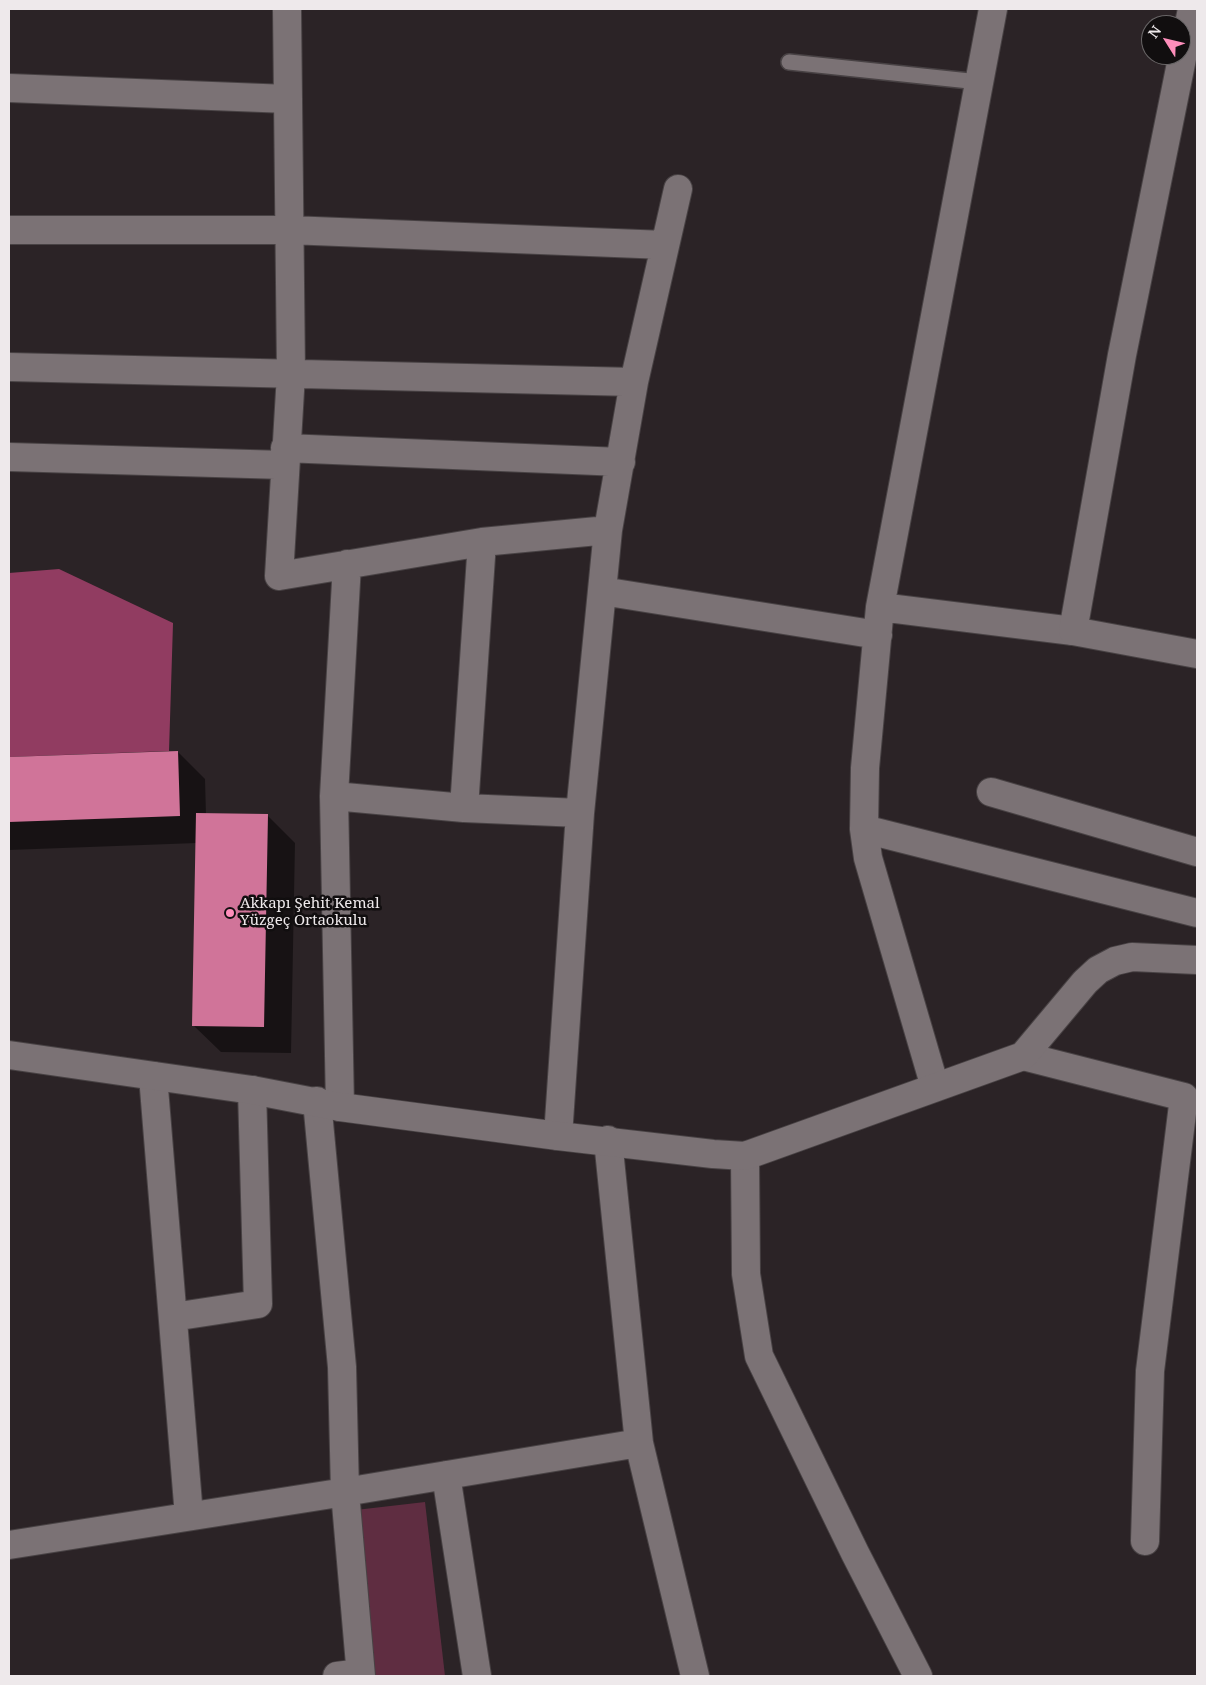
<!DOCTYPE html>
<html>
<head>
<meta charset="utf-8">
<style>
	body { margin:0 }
	#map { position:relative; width:1206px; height:1685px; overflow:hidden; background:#2b2326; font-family:"Noto Serif",serif }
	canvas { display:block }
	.frame { position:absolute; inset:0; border:10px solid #eee9eb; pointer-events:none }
	.north { position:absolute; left:1141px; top:15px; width:50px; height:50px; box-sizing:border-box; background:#110e0f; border:1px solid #696667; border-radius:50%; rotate:306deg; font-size:14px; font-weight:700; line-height:20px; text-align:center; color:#eee9eb }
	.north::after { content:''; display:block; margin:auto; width:18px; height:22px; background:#fe8ebb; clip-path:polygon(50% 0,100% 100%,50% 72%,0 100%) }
</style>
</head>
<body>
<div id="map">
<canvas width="1206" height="1685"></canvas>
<div class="frame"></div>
<div class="north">N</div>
</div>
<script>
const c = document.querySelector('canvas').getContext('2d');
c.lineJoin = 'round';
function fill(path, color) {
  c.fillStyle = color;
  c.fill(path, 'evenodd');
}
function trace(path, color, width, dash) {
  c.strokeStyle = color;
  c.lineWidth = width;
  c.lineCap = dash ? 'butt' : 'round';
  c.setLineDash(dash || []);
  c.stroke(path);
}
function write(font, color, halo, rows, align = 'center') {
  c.font = font + ' "Noto Serif",serif';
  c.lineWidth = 5;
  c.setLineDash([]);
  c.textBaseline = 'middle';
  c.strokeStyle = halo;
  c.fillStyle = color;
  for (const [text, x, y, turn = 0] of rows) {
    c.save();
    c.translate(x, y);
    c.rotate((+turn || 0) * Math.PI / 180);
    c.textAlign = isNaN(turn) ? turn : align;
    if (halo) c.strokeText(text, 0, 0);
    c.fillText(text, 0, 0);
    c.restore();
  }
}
fill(new Path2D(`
	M 425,1502 L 445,1676 L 366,1676 L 347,1511 Z`), '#5f2d41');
fill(new Path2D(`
	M 59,569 L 173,623 L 169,751 L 9,757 L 9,573 Z`), '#913c61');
fill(new Path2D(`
	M 178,752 L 205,779 L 206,815 L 268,816 L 295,843 L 291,1053 L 221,1052 L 193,1025 L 197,843 L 9,850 L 9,758 Z`), '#0007');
fill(new Path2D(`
	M 178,751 L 180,816 L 9,822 L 9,757 Z
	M 196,813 L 268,814 L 264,1027 L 192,1026 Z`), '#d07499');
const lane = new Path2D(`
	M 789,62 L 979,82`);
const street = new Path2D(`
	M 287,9 L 291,374 L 279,576 L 482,542 L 608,530
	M 9,88 L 288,99
	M 9,230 L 289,230 L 665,245
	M 9,367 L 634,382
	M 285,448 L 621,462
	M 9,457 L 284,465
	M 602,591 L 878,635
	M 880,607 L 1073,631
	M 991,792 L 1197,852
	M 334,796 L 464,808 L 580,813
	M 464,808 L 482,542
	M 864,829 L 1197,913
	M 1023,1056 L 1184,1097 L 1150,1371 L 1145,1541
	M 153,1076 L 189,1516
	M 935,1087 L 868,858 L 864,829 L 865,768 L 880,607 L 993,9
	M 317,1101 L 342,1367 L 345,1492 L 361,1676
	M 340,1107 L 334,796 L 347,564
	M 558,1136 L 580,813 L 608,530 L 634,382 L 678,189
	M 608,1140 L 639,1443 L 695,1676
	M 745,1156 L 746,1274 L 759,1356 L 855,1553 L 918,1676
	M 173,1317 L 258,1304 L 252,1090
	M 446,1475 L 477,1676
	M 9,1545 L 345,1492 L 639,1443
	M 337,1676 L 360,1673`);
const secondary = new Path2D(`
	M 1192,9 L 1122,355 L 1073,631 L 1197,654
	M 9,1055 L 252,1090 L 340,1107 L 558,1136 L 713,1154 L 745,1156 L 1023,1056 L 1085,982 L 1098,970 L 1115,961 L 1132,957 L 1197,960`);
trace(lane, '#484244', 18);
trace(street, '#484244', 30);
trace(secondary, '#484244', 30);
trace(lane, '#7b7275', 15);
trace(street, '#7b7275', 28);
trace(secondary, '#7b7275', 28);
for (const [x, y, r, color] of [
	[230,913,5,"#fe8ebb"]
]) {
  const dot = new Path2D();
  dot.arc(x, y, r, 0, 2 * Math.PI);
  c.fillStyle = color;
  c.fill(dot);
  trace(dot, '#110e0f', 2);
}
write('15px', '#eee9eb', '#110e0f', [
	["Akkapı Şehit Kemal",240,904],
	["Yüzgeç Ortaokulu",240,921]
], 'left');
</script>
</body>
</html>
